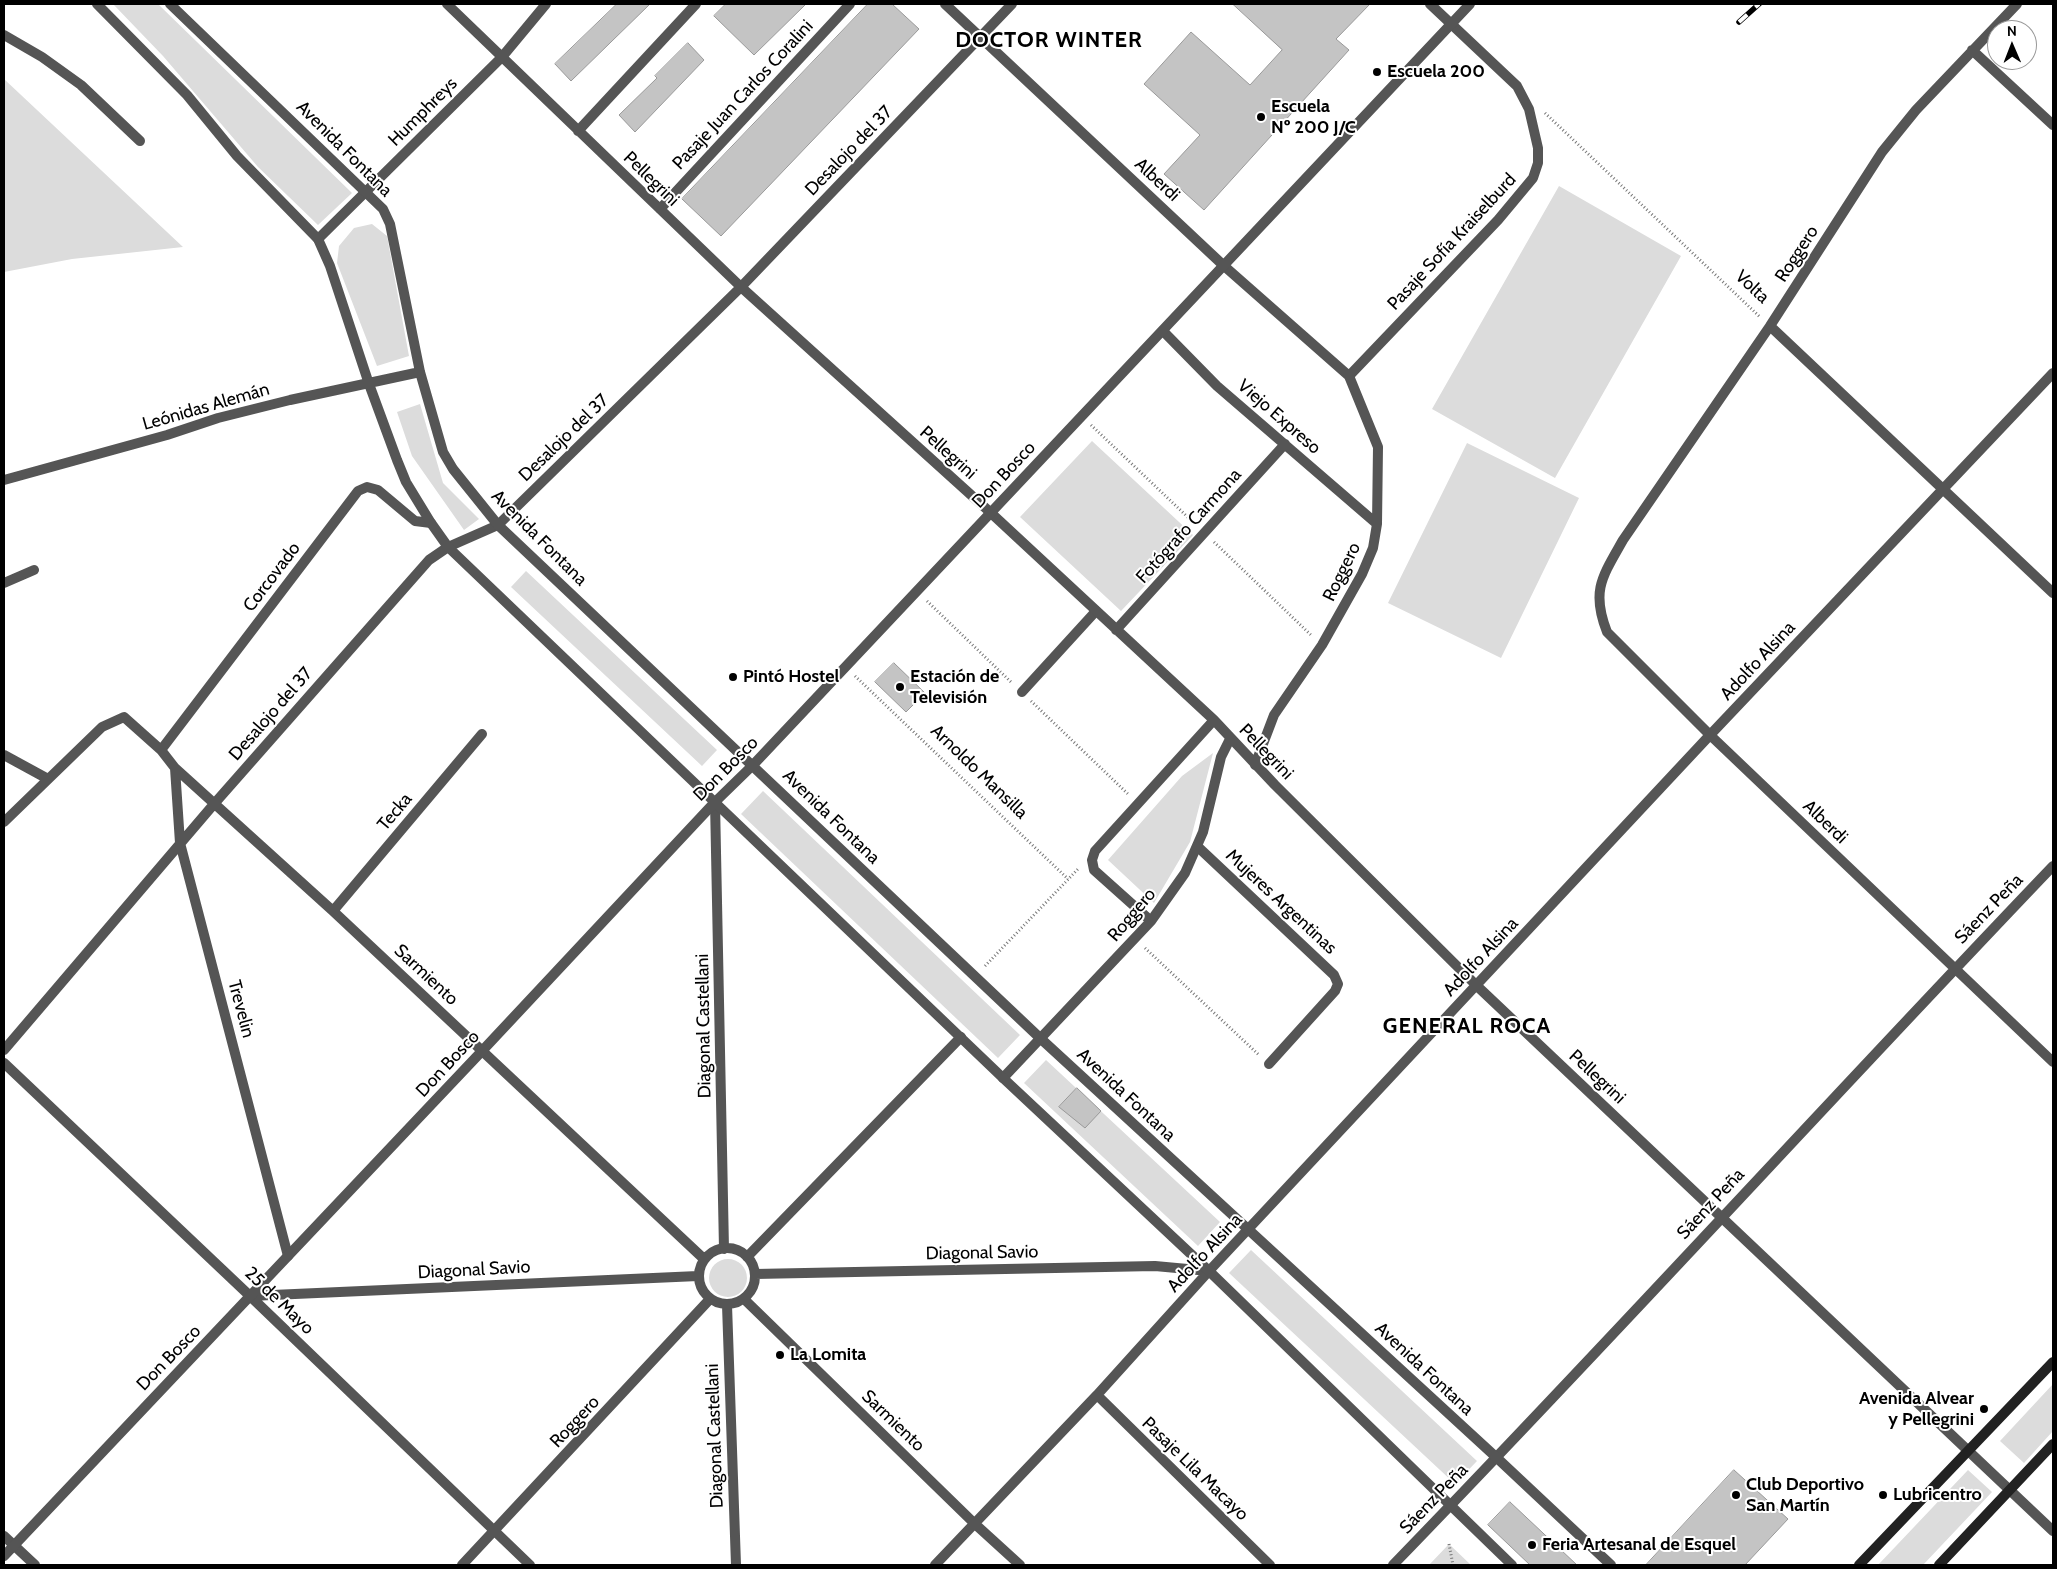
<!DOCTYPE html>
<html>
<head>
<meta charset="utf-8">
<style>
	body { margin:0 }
	#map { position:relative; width:2057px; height:1569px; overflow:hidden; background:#fff; font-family:Cabin,sans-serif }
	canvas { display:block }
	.frame { position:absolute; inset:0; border:5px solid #000; pointer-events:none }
	.north { position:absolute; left:1987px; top:20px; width:50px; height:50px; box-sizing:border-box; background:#fff; border:1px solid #999; border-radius:50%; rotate:359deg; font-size:14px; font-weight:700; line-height:20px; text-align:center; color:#000 }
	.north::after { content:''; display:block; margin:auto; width:18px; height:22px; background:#000; clip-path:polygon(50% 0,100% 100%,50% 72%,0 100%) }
</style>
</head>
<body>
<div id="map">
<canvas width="2057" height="1569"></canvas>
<div class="frame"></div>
<div class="north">N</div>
</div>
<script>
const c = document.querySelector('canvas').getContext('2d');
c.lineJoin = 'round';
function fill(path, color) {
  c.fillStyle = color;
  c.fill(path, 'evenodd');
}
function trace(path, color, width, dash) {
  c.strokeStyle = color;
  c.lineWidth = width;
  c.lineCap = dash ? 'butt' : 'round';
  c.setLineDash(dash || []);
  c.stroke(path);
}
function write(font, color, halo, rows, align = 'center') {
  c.font = font + ' Cabin,sans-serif';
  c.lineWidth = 4;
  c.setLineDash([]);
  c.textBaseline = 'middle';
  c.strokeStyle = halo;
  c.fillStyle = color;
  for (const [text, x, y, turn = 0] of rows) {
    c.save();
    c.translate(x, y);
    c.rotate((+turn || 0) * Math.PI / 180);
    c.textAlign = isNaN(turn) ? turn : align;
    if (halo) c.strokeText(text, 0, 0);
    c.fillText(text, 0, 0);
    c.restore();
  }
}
fill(new Path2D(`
	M 113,4 L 158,4 L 352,193 L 318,225 L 258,167 L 163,56 Z
	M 4,79 L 183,247 L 72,259 L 4,272 Z
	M 1559,186 L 1681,256 L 1555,478 L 1432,409 Z
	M 372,224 L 387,236 L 409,356 L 377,366 L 337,263 L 339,246 L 354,228 Z
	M 420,404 L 443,483 L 479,519 L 464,530 L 412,456 L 397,412 Z
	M 1092,441 L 1193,535 L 1121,611 L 1020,517 Z
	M 1467,443 L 1579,498 L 1501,658 L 1388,603 Z
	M 526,571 L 717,750 L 702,766 L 511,587 Z
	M 1213,753 L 1190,842 L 1154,903 L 1108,860 L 1182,776 Z
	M 763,791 L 1020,1035 L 998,1058 L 741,814 Z
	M 1046,1060 L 1220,1222 L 1198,1246 L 1024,1083 Z
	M 1251,1250 L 1477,1461 L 1455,1484 L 1229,1273 Z
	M709 1278a19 19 0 1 1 38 0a19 19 0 1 1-38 0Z
	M 2053,1384 L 2053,1431 L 2024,1463 L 2000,1441 Z
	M 1968,1470 L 1992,1492 L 1923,1565 L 1878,1565 Z
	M 1449,1544 L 1471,1565 L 1429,1565 Z`), '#dcdcdc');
const building = new Path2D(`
	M 617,4 L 650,4 L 571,81 L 555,64 Z
	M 726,4 L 806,4 L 754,55 L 714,16 Z
	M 868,4 L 892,4 L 919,29 L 721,236 L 682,199 Z
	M 1233,4 L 1370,4 L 1336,39 L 1349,50 L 1204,210 L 1164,174 L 1200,135 L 1144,84 L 1191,32 L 1250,85 L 1282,50 Z
	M 688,43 L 704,60 L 635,132 L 619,115 L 657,78 L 655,76 Z
	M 894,663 L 925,693 L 906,712 L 875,682 Z
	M 1077,1088 L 1101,1111 L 1085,1128 L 1059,1107 Z
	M 1734,1470 L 1788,1519 L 1745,1565 L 1646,1565 Z
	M 1510,1502 L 1577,1565 L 1530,1565 L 1488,1525 Z`);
fill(building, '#c4c4c4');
trace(building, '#999', 1);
trace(new Path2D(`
	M 1545,113 L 1760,317
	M 1091,425 L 1195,524
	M 1214,542 L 1312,636
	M 927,601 L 1012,683
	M 855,676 L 1068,879
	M 1031,701 L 1128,794
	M 1145,948 L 1259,1055
	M 985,966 L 1079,868
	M 1449,1544 L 1453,1565`), '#777', 3, [1, 2.5]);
trace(new Path2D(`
	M 4,35 L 42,57 L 81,85 L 140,141
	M 1022,692 L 1096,611
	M 1198,847 L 1334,975 L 1338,984 L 1335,991 L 1269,1064`), '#555', 10);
trace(new Path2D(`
	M 447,4 L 741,287 L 991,513 L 1214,720 L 1275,785 L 1477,986 L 2053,1531
	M 945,4 L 1223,265 L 1349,376 L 1378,447 L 1377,524 L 1373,548 L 1362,574 L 1322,645 L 1274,715 L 1255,765
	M 2017,4 L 1916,110 L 1882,152 L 1770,326 L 1623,540 C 1602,577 1591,591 1607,632 L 1710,735 L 2053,1062
	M 1972,50 L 2053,125
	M 578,131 L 696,4
	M 660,209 L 850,4
	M 318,239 L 502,57 L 546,4
	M 1770,326 L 2053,593
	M 1163,331 L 1217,386 L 1377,524
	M 1349,376 L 1498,220 L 1533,178 L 1538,163 L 1538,148 L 1529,109 L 1517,86 L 1430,4
	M 4,583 L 34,570
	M 1116,630 L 1285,444
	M 161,750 L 358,491 L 367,487 L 378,490 L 415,521 L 431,523
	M 4,755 L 48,779
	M 175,768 L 180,843 L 288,1256
	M 715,802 L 724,1249
	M 4,822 L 102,727 L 124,717 L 161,750 L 175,768 L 333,911 L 704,1259
	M 333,911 L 482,734
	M 1151,921 L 1094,870 L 1092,860 L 1095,851 L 1214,720
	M 4,1050 L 214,804 L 429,560 L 448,547 L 498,525 L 741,287 L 1012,4
	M 4,1063 L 250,1296 L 530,1565
	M 1003,1078 L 1151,921 L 1185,873 L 1203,832 L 1221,757 L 1230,739
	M699 1276a28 28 0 1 1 56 0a28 28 0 1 1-56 0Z
	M 747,1257 L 961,1037
	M 755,1274 L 1155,1266 L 1209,1271
	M 250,1296 L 698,1276
	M 744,1299 L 975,1524 L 1020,1565
	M 727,1305 L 736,1565
	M 1097,1395 L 1270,1565
	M 4,1536 L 35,1565
	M 462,1565 L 710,1299
	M 935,1565 L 1097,1395 L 1209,1271 L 1710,735 L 2053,373
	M 1393,1565 C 1616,1335 1832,1097 2053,866`), '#555', 10);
trace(new Path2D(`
	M 97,4 L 187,95 L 237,156 L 318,239 L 330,266 L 369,384 L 397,460 L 406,482 L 431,523 L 448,547 L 1003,1078 L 1209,1271 L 1512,1565
	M 170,4 L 383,209 L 390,224 L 420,372 L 443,452 L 453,469 L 498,525 L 1040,1038 L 1497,1458 L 1611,1565
	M 4,480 L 167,435 L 218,418 L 290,400 L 420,372
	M 4,1556 L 482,1051 L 715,802 L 753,765 L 1470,4`), '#555', 10);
trace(new Path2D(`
	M 1859,1565 L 2053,1362
	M 1939,1565 L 2053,1444`), '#222', 10);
const rail = new Path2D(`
	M 1739,22 L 1759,4`);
trace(rail, '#000', 5.5);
trace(rail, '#fff', 4, [11]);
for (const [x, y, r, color] of [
	[1377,72,5,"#000"],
	[1261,117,5,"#000"],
	[733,677,5,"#000"],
	[900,687,5,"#000"],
	[780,1355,5,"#000"],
	[1984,1409,5,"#000"],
	[1736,1495,5,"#000"],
	[1883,1495,5,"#000"],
	[1532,1545,5,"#000"]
]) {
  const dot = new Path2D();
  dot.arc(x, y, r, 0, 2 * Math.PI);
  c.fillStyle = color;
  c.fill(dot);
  trace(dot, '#fff', 2);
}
write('bold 18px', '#000', '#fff', [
	["Escuela 200",1387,72],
	["Escuela",1271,107],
	["Nº 200 J/C",1271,128],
	["Pintó Hostel",743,677],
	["Estación de",910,677],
	["Televisión",910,698],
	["La Lomita",790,1355],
	["Avenida Alvear",1974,1399,"right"],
	["y Pellegrini",1974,1420,"right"],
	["Club Deportivo",1746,1485],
	["San Martín",1746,1506],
	["Lubricentro",1893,1495],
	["Feria Artesanal de Esquel",1542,1545]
], 'left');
write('18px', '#000', '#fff', [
	["Pasaje Juan Carlos Coralini",743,95,-47],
	["Humphreys",423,112,-45],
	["Avenida Fontana",344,149,45],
	["Desalojo del 37",849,151,-46],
	["Pellegrini",651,179,44],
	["Alberdi",1157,180,43],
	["Pasaje Sofía Kraiselburd",1452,242,-47],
	["Roggero",1797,254,-57],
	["Volta",1752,287,43],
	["Leónidas Alemán",206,407,-16],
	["Viejo Expreso",1279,417,41],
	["Desalojo del 37",564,438,-44],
	["Pellegrini",948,453,42],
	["Don Bosco",1004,475,-47],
	["Fotógrafo Carmona",1189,526,-48],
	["Avenida Fontana",539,538,45],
	["Roggero",1342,572,-64],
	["Corcovado",272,577,-53],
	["Adolfo Alsina",1758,661,-47],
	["Desalojo del 37",271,714,-49],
	["Pellegrini",1266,752,46],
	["Don Bosco",726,769,-45],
	["Arnoldo Mansilla",979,772,44],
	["Tecka",395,812,-50],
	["Avenida Fontana",831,817,44],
	["Alberdi",1825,822,44],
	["Mujeres Argentinas",1281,902,43],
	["Sáenz Peña",1989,909,-46],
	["Roggero",1132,915,-50],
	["Adolfo Alsina",1481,957,-47],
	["Sarmiento",426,975,43],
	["Trevelin",241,1009,75],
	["Diagonal Castellani",704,1026,-91],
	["Don Bosco",448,1064,-47],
	["Pellegrini",1597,1077,43],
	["Avenida Fontana",1126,1095,43],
	["Sáenz Peña",1711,1204,-47],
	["Diagonal Savio",982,1253,-1],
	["Adolfo Alsina",1205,1253,-47],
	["Diagonal Savio",474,1270,-3],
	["25 de Mayo",279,1301,44],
	["Don Bosco",169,1358,-46],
	["Avenida Fontana",1424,1369,43],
	["Sarmiento",893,1421,44],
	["Roggero",575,1422,-47],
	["Diagonal Castellani",715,1436,-92],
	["Pasaje Lila Macayo",1195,1469,44],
	["Sáenz Peña",1434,1499,-46]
]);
c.letterSpacing = '1px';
write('bold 22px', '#000', '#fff', [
	["DOCTOR WINTER",1049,41],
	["GENERAL ROCA",1467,1027]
]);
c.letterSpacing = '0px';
</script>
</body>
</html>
